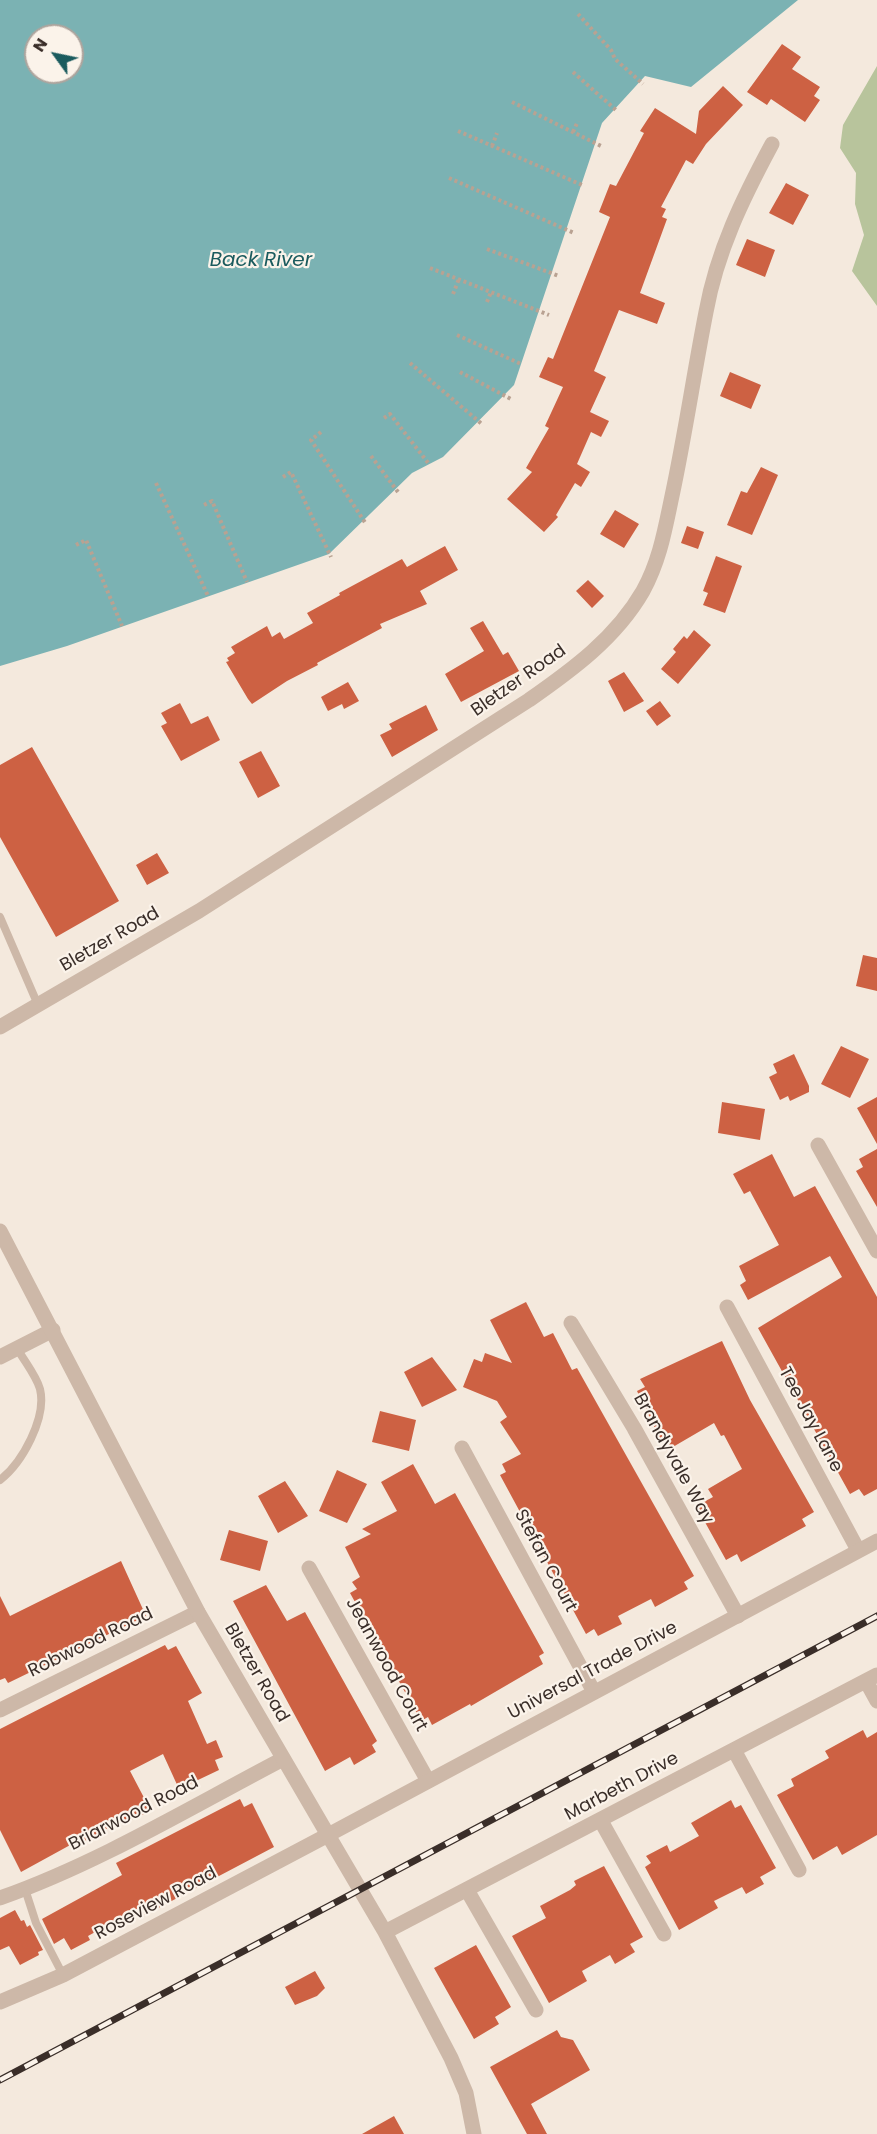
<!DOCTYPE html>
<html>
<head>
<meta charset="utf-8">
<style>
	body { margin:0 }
	#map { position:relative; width:877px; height:2134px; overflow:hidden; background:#f4e9dd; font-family:Poppins,sans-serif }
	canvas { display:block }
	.north { position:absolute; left:24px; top:24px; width:60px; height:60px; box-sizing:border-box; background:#fbf3ea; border:2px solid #aea49d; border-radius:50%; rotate:303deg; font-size:16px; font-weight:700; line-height:24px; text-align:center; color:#3a2e29 }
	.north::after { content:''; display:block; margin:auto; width:21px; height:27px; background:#1b5b5e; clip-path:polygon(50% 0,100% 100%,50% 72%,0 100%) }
</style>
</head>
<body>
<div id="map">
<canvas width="877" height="2134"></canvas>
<div class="north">N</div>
</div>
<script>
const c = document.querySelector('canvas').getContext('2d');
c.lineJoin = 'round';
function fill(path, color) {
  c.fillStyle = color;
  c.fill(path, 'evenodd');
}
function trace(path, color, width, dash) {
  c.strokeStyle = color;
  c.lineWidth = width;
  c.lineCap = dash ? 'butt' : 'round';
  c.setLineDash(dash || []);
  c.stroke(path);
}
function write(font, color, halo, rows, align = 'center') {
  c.font = font + ' Poppins,sans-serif';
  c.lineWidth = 4.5;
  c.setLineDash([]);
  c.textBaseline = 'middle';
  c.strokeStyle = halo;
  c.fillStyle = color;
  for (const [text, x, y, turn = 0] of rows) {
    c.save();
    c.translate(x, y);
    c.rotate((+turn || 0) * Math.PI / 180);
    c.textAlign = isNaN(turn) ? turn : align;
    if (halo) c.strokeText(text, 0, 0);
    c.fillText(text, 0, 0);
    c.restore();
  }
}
fill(new Path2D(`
	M 877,66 L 877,306 L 852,271 L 864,235 L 855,204 L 856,173 L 840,148 L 843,125 Z`), '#b8c49c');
fill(new Path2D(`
	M 0,0 L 798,0 L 691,87 L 645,76 L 602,123 L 514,385 L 443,457 L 412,473 L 329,554 L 67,646 L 0,666 ZM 36,36 L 72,36 L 72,72 L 36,72 Z`), '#7bb2b3');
fill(new Path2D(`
	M 782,44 L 801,57 L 792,69 L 820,87 L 814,96 L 820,100 L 805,122 L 771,99 L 767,105 L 747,92 Z
	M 723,86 L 743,105 L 706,144 L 693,164 L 686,160 L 661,207 L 666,209 L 662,217 L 667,219 L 640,293 L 665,303 L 657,324 L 619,310 L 594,371 L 606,377 L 590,412 L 609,421 L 601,437 L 591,432 L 577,464 L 590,472 L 581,487 L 575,483 L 556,515 L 558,517 L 544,532 L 507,499 L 532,472 L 526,468 L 549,428 L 545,426 L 563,387 L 539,377 L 548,357 L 553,359 L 610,217 L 599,212 L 610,184 L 616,186 L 644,133 L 640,131 L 655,108 L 696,134 L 699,111 Z
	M 786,183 L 809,195 L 793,225 L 769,213 Z
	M 747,239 L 775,250 L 765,277 L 736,265 Z
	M 730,372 L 761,385 L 751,409 L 720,396 Z
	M 761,467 L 778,475 L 752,535 L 727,525 L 741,491 L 747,493 Z
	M 615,510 L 639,524 L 624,548 L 600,534 Z
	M 687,526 L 704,532 L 698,549 L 681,543 Z
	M 445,546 L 458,570 L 420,591 L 427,604 L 380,624 L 382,628 L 317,663 L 318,665 L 287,681 L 252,704 L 248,699 L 226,662 L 229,661 L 227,658 L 235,653 L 231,647 L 267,626 L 272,637 L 280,632 L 284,639 L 313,623 L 307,613 L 340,595 L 339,593 L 402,559 L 407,567 Z
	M 716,556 L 742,566 L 725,613 L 703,605 L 708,593 L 703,591 Z
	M 588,580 L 604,596 L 592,608 L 576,591 Z
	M 483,621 L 503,655 L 508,652 L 519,671 L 461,702 L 445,674 L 484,651 L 470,628 Z
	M 694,630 L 711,645 L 678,684 L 661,669 L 676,652 L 673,649 L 684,636 L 687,639 Z
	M 624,672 L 644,701 L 624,712 L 608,681 Z
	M 348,682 L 359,701 L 344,709 L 342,704 L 328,711 L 321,697 Z
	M 660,701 L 671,716 L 657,726 L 646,711 Z
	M 180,703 L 191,724 L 208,716 L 220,740 L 181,761 L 161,726 L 167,723 L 161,713 Z
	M 426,705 L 438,730 L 392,757 L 380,735 L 392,729 L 389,724 Z
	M 32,747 L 119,901 L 56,937 L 0,837 L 0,765 Z
	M 261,751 L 280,786 L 258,798 L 239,762 Z
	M 157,853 L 169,873 L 147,885 L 136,865 Z
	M 863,955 L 877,958 L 877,991 L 856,986 Z
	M 841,1046 L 869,1059 L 850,1098 L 821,1084 Z
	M 794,1054 L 809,1086 L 809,1092 L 790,1101 L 788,1096 L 780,1100 L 769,1077 L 777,1073 L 773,1064 Z
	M 877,1097 L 877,1144 L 857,1108 Z
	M 722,1102 L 765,1109 L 760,1140 L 718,1133 Z
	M 877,1149 L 877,1207 L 856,1171 L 863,1167 L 859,1159 Z
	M 772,1154 L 794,1197 L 815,1186 L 877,1297 L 877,1489 L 864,1496 L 859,1489 L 850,1494 L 758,1328 L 842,1277 L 830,1256 L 748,1300 L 740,1285 L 746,1281 L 739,1266 L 779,1245 L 750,1191 L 744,1194 L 733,1174 Z
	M 526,1302 L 544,1337 L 553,1333 L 572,1370 L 577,1368 L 694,1576 L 684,1582 L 688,1589 L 655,1607 L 651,1599 L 618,1616 L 622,1624 L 598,1636 L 594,1629 L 586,1634 L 500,1475 L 506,1472 L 502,1464 L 521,1454 L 500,1422 L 507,1417 L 497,1401 L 463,1387 L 474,1359 L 482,1362 L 485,1353 L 512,1363 L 490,1320 Z
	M 722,1341 L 750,1400 L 814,1512 L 802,1519 L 806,1526 L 741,1562 L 737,1554 L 726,1560 L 696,1506 L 713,1497 L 708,1489 L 742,1469 L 724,1435 L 721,1436 L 714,1423 L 666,1451 L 637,1391 L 645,1387 L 640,1379 Z
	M 432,1357 L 457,1390 L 422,1407 L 404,1372 Z
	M 380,1411 L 416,1420 L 409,1451 L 372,1442 Z
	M 413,1464 L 435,1504 L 455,1493 L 544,1653 L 539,1656 L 543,1664 L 471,1706 L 470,1704 L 432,1725 L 428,1717 L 421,1721 L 350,1593 L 357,1589 L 352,1582 L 360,1577 L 345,1547 L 371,1534 L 362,1529 L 397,1511 L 381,1482 Z
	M 337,1470 L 367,1484 L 347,1523 L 319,1511 Z
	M 285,1481 L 308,1516 L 278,1533 L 258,1496 Z
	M 229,1530 L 268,1541 L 260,1571 L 220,1560 Z
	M 121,1561 L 146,1616 L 8,1683 L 5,1678 L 0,1680 L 0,1596 L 10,1616 Z
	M 266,1585 L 287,1621 L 305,1612 L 377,1741 L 372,1745 L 376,1752 L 354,1765 L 350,1757 L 325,1771 L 233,1601 Z
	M 165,1645 L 168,1650 L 176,1646 L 202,1693 L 188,1701 L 207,1744 L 216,1740 L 223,1757 L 215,1760 L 219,1770 L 179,1789 L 163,1754 L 130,1771 L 151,1811 L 122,1824 L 120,1821 L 85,1841 L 83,1838 L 21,1872 L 0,1830 L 0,1729 Z
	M 863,1730 L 867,1738 L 877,1732 L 877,1835 L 842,1855 L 837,1846 L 813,1860 L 777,1795 L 794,1786 L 791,1779 L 829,1758 L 825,1751 Z
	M 240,1799 L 244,1807 L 252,1803 L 274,1847 L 145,1915 L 140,1907 L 88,1936 L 90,1940 L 71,1950 L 64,1938 L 54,1944 L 42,1919 L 122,1875 L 116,1863 Z
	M 731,1800 L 735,1808 L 741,1805 L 776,1868 L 760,1877 L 764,1884 L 746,1894 L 742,1887 L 714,1901 L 718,1908 L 679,1930 L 645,1867 L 651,1863 L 646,1856 L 667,1845 L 670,1852 L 699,1836 L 691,1823 Z
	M 604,1866 L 643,1937 L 630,1944 L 635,1952 L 615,1964 L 610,1955 L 582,1971 L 587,1981 L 549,2003 L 512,1936 L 546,1918 L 540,1906 L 570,1890 L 576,1885 L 574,1881 Z
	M 15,1910 L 21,1921 L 24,1920 L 27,1927 L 30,1925 L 43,1950 L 38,1952 L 39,1955 L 20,1965 L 9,1946 L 0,1950 L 0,1918 Z
	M 476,1945 L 511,2007 L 495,2017 L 499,2024 L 474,2039 L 434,1968 Z
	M 315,1971 L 325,1988 L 317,1996 L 295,2005 L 285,1987 Z
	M 557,2030 L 561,2037 L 573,2040 L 590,2070 L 531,2104 L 547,2134 L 527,2134 L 490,2067 Z
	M 394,2116 L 404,2134 L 362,2134 Z`), '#cd6143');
trace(new Path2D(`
	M 578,14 L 611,50 L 615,59 L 643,84
	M 573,72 L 617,111
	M 512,102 L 601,146
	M 458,131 L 582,185
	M 573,132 L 578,121
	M 492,146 L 497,133
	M 449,178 L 574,233
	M 487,249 L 559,276
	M 430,268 L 549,315
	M 453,294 L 459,279
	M 487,302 L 491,292
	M 457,335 L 521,364
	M 410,363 L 483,425
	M 460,372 L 511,399
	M 384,418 L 390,414 L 429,464
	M 321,432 L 311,440 L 366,524
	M 371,456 L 398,492
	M 283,477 L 291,472 L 331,557
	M 156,483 L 208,596
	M 204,505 L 212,501 L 247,582
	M 76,545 L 86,540 L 122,626`), '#b9a292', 4, [3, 3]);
trace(new Path2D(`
	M 0,917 L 38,1005
	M 0,1480 C 22,1463 47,1418 40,1389 C 36,1375 24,1361 17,1348
	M 25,1889 L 36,1923 L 63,1975`), '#cdb8a8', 8);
trace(new Path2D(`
	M 0,1027 L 199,911 L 529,700 C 572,670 616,638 643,591 C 660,560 665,529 672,496 C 685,435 694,373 706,312 C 717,251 743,198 772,144
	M 818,1145 L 877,1251
	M 727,1307 L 858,1550
	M 571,1323 L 634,1428 L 738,1616
	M 0,1357 L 53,1330
	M 462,1448 L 594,1692
	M 309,1568 L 428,1781
	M 866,1681 L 877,1701
	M 0,1710 L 198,1612
	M 734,1750 L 799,1870
	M 601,1821 L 664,1934
	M 467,1890 L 536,2010
	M 0,1898 C 99,1863 191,1807 283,1759
	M 385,1932 L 877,1675
	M 0,2002 L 63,1975 L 328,1835 L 385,1932 L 451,2058 L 466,2093 L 474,2134`), '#cdb8a8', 15);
trace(new Path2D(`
	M 0,1231 L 198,1612 L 328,1835 L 877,1541`), '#cdb8a8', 15);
const rail = new Path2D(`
	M 0,2080 L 877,1616`);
trace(rail, '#3a2e29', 7);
trace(rail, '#fbf3ea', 4.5, [14]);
write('18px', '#3a2e29', '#fbf3ea', [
	["Bletzer Road",519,681,-35],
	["Bletzer Road",110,940,-30],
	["Tee Jay Lane",810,1420,62],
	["Brandyvale Way",673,1459,61],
	["Stefan Court",545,1561,62],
	["Robwood Road",91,1643,-26],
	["Jeanwood Court",386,1665,61],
	["Universal Trade Drive",593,1671,-28],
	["Bletzer Road",256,1673,60],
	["Marbeth Drive",622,1787,-28],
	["Briarwood Road",134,1814,-27],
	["Roseview Road",156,1904,-28]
]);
write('italic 20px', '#1b5b5e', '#fbf3ea', [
	["Back River",261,261]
]);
</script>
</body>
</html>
